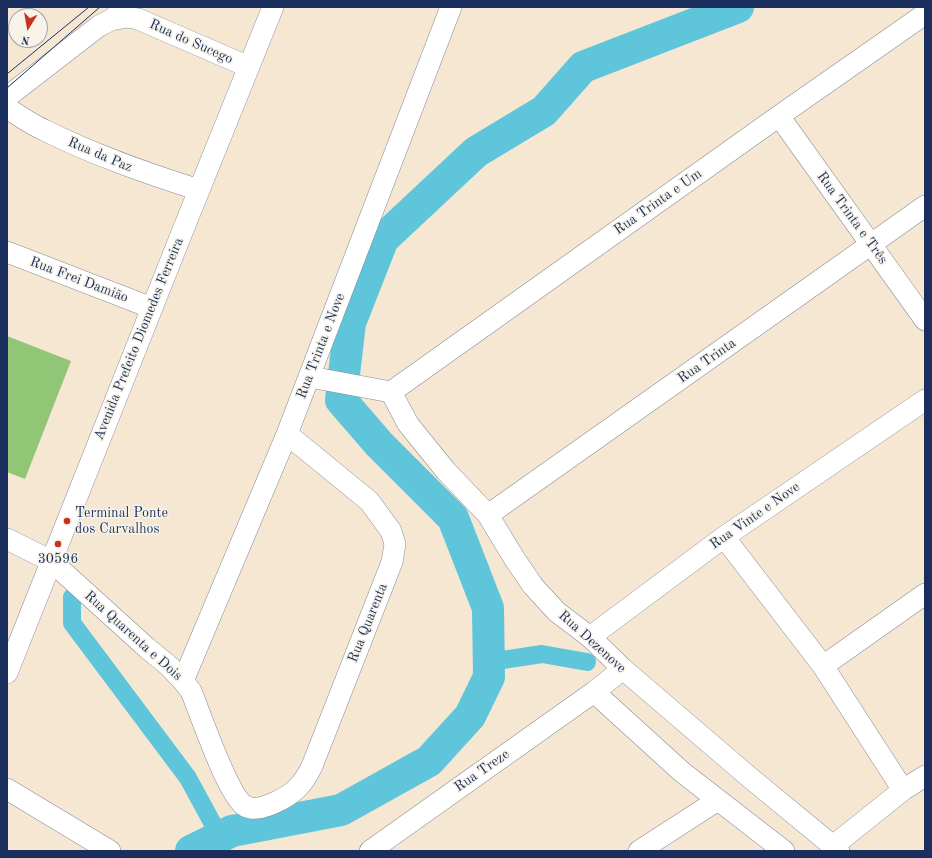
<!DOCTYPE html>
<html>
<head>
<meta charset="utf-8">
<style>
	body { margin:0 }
	#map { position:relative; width:932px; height:858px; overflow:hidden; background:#f6e7d3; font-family:"Old Standard TT",serif }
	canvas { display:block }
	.frame { position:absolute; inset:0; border:8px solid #1b2f5e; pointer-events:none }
	.north { position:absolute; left:8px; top:8px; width:40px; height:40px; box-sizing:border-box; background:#f7f3e8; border:1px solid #9fa5b1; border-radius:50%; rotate:191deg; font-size:11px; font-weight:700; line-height:16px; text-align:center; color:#1b2f5e }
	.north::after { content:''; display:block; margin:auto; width:14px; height:18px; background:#c8321e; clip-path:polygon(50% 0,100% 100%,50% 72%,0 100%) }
</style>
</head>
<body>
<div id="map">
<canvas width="932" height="858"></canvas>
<div class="frame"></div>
<div class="north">N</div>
</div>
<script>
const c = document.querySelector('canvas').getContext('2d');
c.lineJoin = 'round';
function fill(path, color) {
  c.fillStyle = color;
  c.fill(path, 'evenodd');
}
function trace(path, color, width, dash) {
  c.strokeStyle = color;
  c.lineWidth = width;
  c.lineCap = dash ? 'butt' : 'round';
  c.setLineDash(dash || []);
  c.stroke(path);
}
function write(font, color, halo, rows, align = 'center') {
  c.font = font + ' "Old Standard TT",serif';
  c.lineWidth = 3;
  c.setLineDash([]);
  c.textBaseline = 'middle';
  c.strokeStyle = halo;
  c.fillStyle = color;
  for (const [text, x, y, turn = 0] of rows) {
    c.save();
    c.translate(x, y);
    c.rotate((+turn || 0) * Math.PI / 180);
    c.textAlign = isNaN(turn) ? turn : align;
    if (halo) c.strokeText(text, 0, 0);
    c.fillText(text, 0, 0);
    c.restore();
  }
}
fill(new Path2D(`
	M 7,336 L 71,361 L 25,479 L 7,472 Z`), '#91c677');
trace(new Path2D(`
	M 72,597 L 72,623 L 188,778 L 220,837
	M 489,662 L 542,654 L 587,662`), '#5ec5db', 18);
trace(new Path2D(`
	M 191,851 L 232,831 L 341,810 L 429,761 L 470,716 L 489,677 L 488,608 L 453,518 L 379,444 L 341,400 L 350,323 L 383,239 L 476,152 L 544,111 L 583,67 L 738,7`), '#5ec5db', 32);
const minor = new Path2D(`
	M 111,20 L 128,17 L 138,19 L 249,67
	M 7,97 L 99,26 L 111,20 L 126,7
	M 7,108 C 19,116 31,124 44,130 C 94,155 146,173 199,190
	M 779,116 L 925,320
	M 7,252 L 152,308
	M 310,377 L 391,392
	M 391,392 L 779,116 L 925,14
	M 391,392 L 408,424 L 446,471 L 488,515 L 514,558 L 533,586 L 557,612 L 590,637 L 623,669 L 748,776 L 839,851
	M 488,515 L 925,206
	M 724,537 L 823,666 L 903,790
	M 7,539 L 51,561 L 147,648 L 169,666 L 183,681 L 191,691 C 200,713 228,796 245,806 C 255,811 264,807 274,803 C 294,794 303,785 312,766 L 392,562 L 395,544 L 391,531 L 369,501 L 287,434
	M 590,637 L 724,537 L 925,400
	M 823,666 L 925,594
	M 623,669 L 594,692 L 682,772 L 784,851
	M 7,673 L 183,230 L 273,7
	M 183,681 L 287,434 L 451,7
	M 7,789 L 110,851
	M 833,846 L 903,790 L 925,776
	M 370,851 L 594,692
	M 639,851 L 718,800`);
trace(minor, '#888b98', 22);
trace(minor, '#fff', 21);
trace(new Path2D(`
	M 7,74 L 89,7
	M 7,88 L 100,7`), '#1b2f5e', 1);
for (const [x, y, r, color] of [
	[67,521,4,"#c8321e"],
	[58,544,4,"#c8321e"]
]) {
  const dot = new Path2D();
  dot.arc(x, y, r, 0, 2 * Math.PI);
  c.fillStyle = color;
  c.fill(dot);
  trace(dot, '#f7f3e8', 1.5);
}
write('14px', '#1b2f5e', '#f7f3e8', [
	["Rua do Sucego",191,42,24],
	["Rua da Paz",100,155,23],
	["Rua Trinta e Um",658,202,-35],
	["Rua Trinta e Três",852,218,54],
	["Rua Frei Damião",79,280,21],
	["Avenida Prefeito Diomedes Ferreira",139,339,-68],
	["Rua Trinta e Nove",321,346,-69],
	["Rua Trinta",707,361,-35],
	["Rua Vinte e Nove",755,516,-35],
	["Rua Quarenta",368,623,-68],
	["Rua Quarenta e Dois",133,636,42],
	["Rua Dezenove",592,642,42],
	["Rua Treze",482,771,-35]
]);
write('14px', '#1b2f5e', '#f7f3e8', [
	["Terminal Ponte",75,513],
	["dos Carvalhos",75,529],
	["30596",58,559,"center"]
], 'left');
</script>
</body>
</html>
